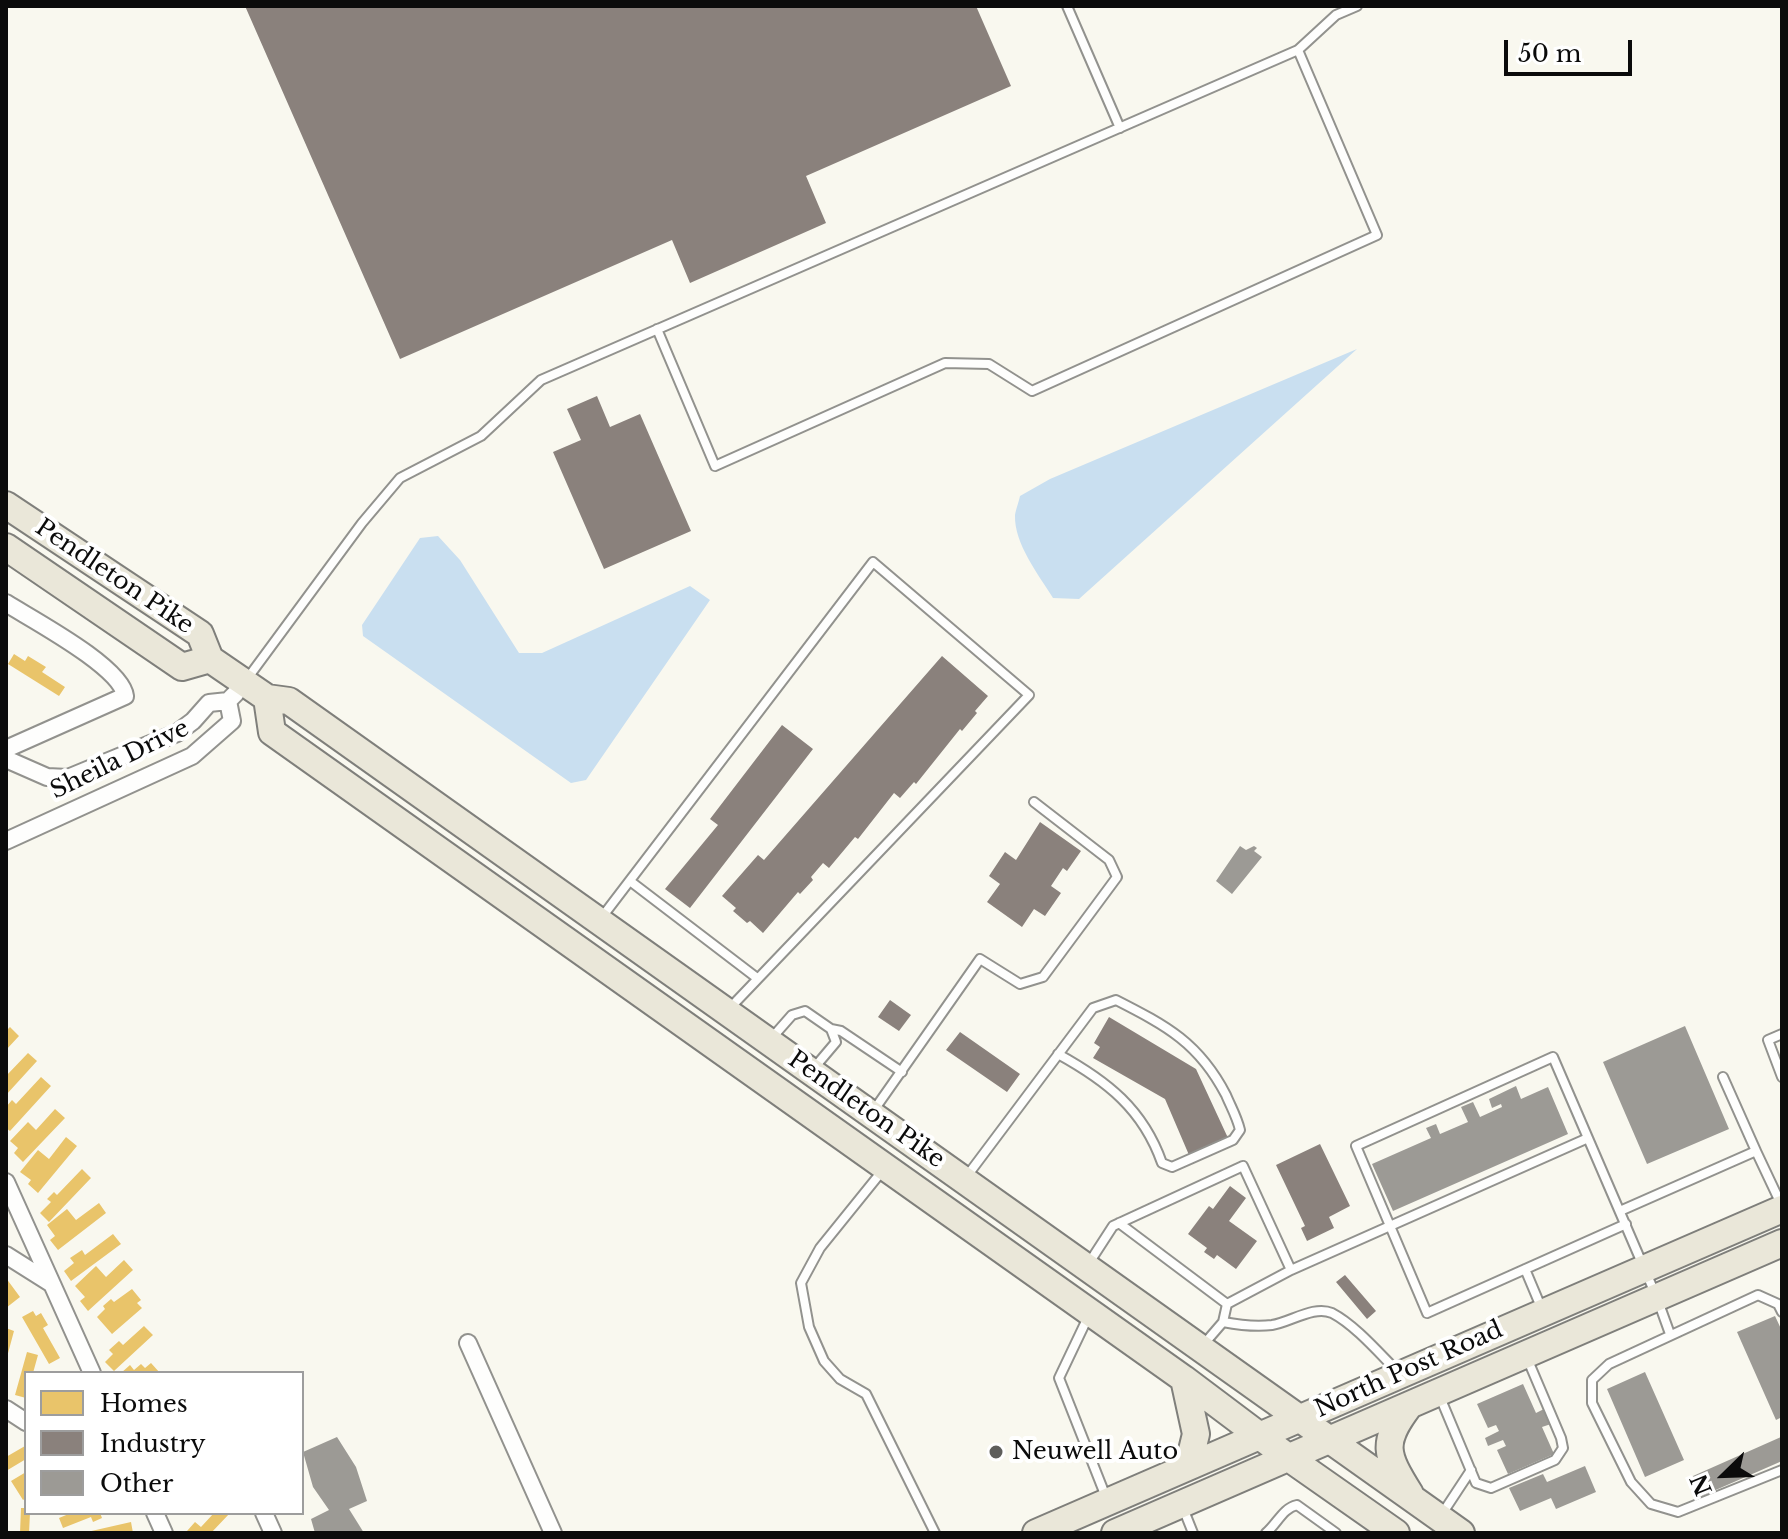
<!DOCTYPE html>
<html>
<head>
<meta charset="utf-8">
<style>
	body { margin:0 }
	#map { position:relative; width:1788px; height:1539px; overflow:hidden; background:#f9f8ef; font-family:"Libre Baskerville",serif }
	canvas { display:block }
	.frame { position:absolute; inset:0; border:8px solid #0b0b0b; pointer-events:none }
	.legend { position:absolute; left:24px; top:1371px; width:280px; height:144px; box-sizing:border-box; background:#fff; border:2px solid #9d9d9d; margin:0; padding:10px 14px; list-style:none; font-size:24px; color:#0b0b0b }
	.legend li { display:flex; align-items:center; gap:16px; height:40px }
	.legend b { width:40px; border:2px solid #9d9d9d }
	.north { position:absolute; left:1684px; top:1435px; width:80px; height:80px; -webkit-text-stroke:6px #fff; paint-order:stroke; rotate:247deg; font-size:22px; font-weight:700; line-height:32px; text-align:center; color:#0b0b0b }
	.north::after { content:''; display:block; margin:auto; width:28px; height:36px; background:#0b0b0b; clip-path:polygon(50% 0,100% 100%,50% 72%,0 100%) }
	.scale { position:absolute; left:1504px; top:40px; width:128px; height:36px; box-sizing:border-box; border:4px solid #0b0b0b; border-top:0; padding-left:10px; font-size:24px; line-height:28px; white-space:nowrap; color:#0b0b0b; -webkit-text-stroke:6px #fff; paint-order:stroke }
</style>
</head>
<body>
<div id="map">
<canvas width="1788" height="1539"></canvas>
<div class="frame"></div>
<ul class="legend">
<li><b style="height:22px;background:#e9c46a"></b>Homes</li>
<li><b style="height:22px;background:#8a817c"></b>Industry</li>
<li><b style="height:22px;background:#9c9a95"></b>Other</li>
</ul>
<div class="north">N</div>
<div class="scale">50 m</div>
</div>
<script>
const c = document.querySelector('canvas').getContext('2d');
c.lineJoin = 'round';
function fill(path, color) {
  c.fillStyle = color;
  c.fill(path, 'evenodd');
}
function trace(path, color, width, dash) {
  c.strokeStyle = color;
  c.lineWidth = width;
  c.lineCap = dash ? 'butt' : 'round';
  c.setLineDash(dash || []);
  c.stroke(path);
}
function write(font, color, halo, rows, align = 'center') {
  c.font = font + ' "Libre Baskerville",serif';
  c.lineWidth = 8;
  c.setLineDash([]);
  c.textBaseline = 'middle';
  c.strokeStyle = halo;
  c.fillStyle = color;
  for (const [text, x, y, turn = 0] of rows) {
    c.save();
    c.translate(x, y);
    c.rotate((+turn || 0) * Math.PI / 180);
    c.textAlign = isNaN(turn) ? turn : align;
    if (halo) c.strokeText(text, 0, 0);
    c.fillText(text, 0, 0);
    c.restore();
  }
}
fill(new Path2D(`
	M 1357,349 L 1079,599 L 1053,598 C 1039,575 1014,544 1015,515 C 1016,509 1019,501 1020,496 L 1050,479 Z
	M 438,536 L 460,560 L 519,653 L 542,653 L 690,586 L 710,600 L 586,780 L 571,783 L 363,636 L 362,625 L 420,538 Z`), '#c9dff0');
fill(new Path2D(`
	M 14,654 L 25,661 L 28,656 L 46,667 L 42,672 L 65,687 L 59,696 L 8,664 Z
	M 10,1027 L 19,1036 L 6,1050 L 6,1031 Z
	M 28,1053 L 37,1061 L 6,1095 L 6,1076 Z
	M 41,1077 L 51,1086 L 10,1131 L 6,1128 L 6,1107 L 12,1100 L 16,1104 Z
	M 55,1109 L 65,1118 L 23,1162 L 14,1153 L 18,1148 L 10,1141 L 28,1122 L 36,1130 Z
	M 66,1137 L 77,1146 L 38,1193 L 28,1184 L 31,1180 L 20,1172 L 38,1150 L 49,1159 Z
	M 82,1169 L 91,1178 L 49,1222 L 40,1213 L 51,1202 L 47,1199 L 54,1192 L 57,1195 Z
	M 99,1203 L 106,1213 L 58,1250 L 50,1240 L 55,1236 L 47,1225 L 67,1209 L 76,1220 Z
	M 113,1234 L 121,1244 L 71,1281 L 64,1271 L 74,1263 L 70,1258 L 82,1250 L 85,1255 Z
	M 124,1260 L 133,1270 L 88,1311 L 80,1301 L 85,1297 L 75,1286 L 96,1266 L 106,1277 Z
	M 6,1278 L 20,1297 L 6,1308 Z
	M 132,1289 L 141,1300 L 137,1303 L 142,1308 L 112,1334 L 97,1317 L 105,1309 L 103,1306 L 111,1299 L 114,1302 Z
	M 33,1311 L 36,1316 L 41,1313 L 48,1325 L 43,1328 L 60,1358 L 49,1364 L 22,1317 Z
	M 144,1326 L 153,1335 L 114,1371 L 105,1362 L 113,1354 L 109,1350 L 119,1341 L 123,1345 Z
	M 6,1328 L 14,1331 L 7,1357 L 6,1357 Z
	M 27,1352 L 38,1355 L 33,1373 L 26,1373 L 26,1398 L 15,1395 Z
	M 151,1363 L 160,1373 L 121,1373 L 130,1365 L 134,1370 L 141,1364 L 145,1368 Z
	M 25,1446 L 26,1459 L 6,1471 L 6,1457 Z
	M 26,1472 L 26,1498 L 23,1500 L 11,1481 Z
	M 21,1508 L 26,1508 L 26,1513 L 30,1513 L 29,1533 L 20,1533 Z
	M 71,1513 L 100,1513 L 102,1518 L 93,1522 L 91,1517 L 63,1528 L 59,1518 Z
	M 214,1513 L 230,1513 L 211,1533 L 187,1531 L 195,1522 L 201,1527 Z
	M 131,1522 L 133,1533 L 88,1533 L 87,1532 Z`), '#e9c46a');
fill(new Path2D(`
	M 245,6 L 976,6 L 1011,86 L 806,176 L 826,223 L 690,283 L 672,240 L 400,359 Z
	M 597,396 L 610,427 L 640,414 L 691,531 L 604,569 L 553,452 L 581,440 L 567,409 Z
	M 942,656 L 988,696 L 975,711 L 977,713 L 962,731 L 960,729 L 916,784 L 914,782 L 900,798 L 894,793 L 858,839 L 855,837 L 829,868 L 823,863 L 811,877 L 813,880 L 800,894 L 798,892 L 763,933 L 750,921 L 747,923 L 733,911 L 736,908 L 722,896 L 758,855 L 764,860 Z
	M 782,725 L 813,749 L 690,908 L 665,889 L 718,825 L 710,819 Z
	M 1040,822 L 1081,851 L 1067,871 L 1063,868 L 1051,886 L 1061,893 L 1045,916 L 1034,909 L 1022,927 L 987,902 L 1000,884 L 989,876 L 1005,852 L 1016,860 Z
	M 890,1000 L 911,1015 L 899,1031 L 878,1017 Z
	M 1109,1017 L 1196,1069 L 1228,1138 L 1189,1155 L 1165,1099 L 1093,1058 L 1100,1047 L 1094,1043 Z
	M 960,1032 L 1020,1074 L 1007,1092 L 946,1050 Z
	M 1320,1144 L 1350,1206 L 1329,1217 L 1334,1228 L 1307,1241 L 1301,1228 L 1305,1226 L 1276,1165 Z
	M 1230,1186 L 1246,1198 L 1229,1221 L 1257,1241 L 1236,1269 L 1217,1255 L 1214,1259 L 1204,1252 L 1207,1248 L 1188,1234 L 1209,1206 L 1213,1209 Z
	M 1345,1275 L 1376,1311 L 1367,1319 L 1336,1282 Z`), '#8a817c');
fill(new Path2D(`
	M 1240,846 L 1246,850 L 1254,846 L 1257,848 L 1254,851 L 1262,857 L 1232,894 L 1216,881 Z
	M 1685,1026 L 1729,1129 L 1647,1164 L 1603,1062 Z
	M 1516,1086 L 1521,1099 L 1548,1087 L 1568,1134 L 1393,1211 L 1372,1164 L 1431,1138 L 1426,1128 L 1436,1124 L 1440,1134 L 1468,1122 L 1461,1107 L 1473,1102 L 1480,1117 L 1502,1107 L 1501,1104 L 1492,1108 L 1489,1099 Z
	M 1775,1316 L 1782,1331 L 1782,1417 L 1776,1420 L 1737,1332 Z
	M 1645,1372 L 1684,1460 L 1645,1477 L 1607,1389 Z
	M 1523,1384 L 1536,1413 L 1544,1409 L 1551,1424 L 1542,1427 L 1554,1454 L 1508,1474 L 1497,1450 L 1506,1446 L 1503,1440 L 1488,1446 L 1485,1438 L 1499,1431 L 1496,1425 L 1488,1428 L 1477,1404 Z
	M 337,1437 L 356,1467 L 367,1501 L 349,1509 L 364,1533 L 315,1533 L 311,1519 L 329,1510 L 313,1487 L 303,1452 Z
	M 1781,1437 L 1782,1461 L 1702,1496 L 1693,1476 Z
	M 1585,1466 L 1596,1492 L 1556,1509 L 1551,1498 L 1520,1511 L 1509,1488 L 1543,1474 L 1547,1482 Z`), '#9c9a95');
const lane = new Path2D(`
	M 1067,6 L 1120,128
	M 1298,50 L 1336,15 L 1357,6
	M 247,679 L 362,523 L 400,478 L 481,436 L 541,380 L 1298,50 L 1377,235 L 1032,391 L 989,364 L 945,363 L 715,466 L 657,329
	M 630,881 L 757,978
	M 602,917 L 873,562 L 1029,695 L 728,1010
	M 831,1029 L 841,1031 L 902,1072
	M 1782,1034 L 1768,1040 L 1782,1077
	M 770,1040 L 792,1015 L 805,1011 L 831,1029 L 836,1042 L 814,1068
	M 1723,1077 L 1756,1151
	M 874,1110 L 980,959 L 1020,984 L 1043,977 L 1117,877 L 1109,860 L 1034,802
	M 883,1170 L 820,1248 L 801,1283 L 809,1327 L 824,1361 L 840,1379 L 866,1394 L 935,1533
	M 967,1176 L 1093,1008 L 1116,1000 C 1167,1026 1199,1043 1226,1095 C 1231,1107 1237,1117 1240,1130 L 1233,1140 L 1172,1167 L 1162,1163 C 1143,1109 1107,1081 1058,1054
	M 1620,1211 L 1756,1151 L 1781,1204
	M 1119,1223 L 1227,1304 L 1291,1270
	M 1626,1224 L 1427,1313 L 1356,1146 L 1553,1057 L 1657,1298 L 1670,1334
	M 1089,1263 L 1113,1226 L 1243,1166 L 1291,1270 L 1588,1138
	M 1525,1269 L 1541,1307
	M 1782,1312 L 1778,1304 L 1758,1295 L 1609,1364 L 1592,1380 L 1592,1403 L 1631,1482 L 1651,1504 L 1678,1512 L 1782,1470
	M 1089,1315 L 1059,1378 L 1106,1497
	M 1223,1322 C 1239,1325 1256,1327 1272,1325 C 1291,1322 1314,1305 1332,1313 C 1355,1325 1379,1353 1397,1371
	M 1204,1344 L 1223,1322 L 1227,1304
	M 1440,1397 L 1476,1483 L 1491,1488 L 1555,1460 L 1563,1448 L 1561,1438 L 1527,1358
	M 1183,1508 L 1193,1533
	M 1442,1514 L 1471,1470
	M 1266,1533 C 1277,1524 1283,1508 1297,1505 L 1336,1533`);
const street = new Path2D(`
	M 6,603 C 33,620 122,667 125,696 L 6,749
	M 6,759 L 47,777 L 68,778 L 177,733 L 193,721 L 209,703 L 228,701 L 236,693
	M 6,841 L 192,756 L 232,721 L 228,701
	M 6,1182 L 52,1284
	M 6,1255 L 52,1284 L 92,1373
	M 468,1343 L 553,1533
	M 6,1409 L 26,1422
	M 155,1513 L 164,1533
	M 264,1513 L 273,1533`);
const primary = new Path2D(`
	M 6,505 L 200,634 L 210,659 L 267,698 L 289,701 L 1461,1533
	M 6,547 L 182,667 L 210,659
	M 267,698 L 272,732 L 1184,1379 L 1289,1458 L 1396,1533
	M 1184,1379 L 1196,1434 L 1188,1467
	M 1409,1406 C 1381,1443 1385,1454 1410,1494
	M 1036,1533 L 1782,1209
	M 1115,1533 L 1782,1243`);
trace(lane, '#92928e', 12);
trace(street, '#92928e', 20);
trace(primary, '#7f7f7b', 30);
trace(lane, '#fefefd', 8);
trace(street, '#fefefd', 16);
trace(primary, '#eae7d9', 26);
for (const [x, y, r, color] of [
	[996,1452,8,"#5e5e5b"]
]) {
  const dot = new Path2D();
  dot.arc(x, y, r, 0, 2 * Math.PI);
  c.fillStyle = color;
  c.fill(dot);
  trace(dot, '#fff', 3);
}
write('24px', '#0b0b0b', '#fff', [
	["Pendleton Pike",114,577,34],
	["Sheila Drive",120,760,-26],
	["Pendleton Pike",866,1110,35],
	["North Post Road",1409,1370,-24]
]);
write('24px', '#0b0b0b', '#fff', [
	["Neuwell Auto",1012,1452]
], 'left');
</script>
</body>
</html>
